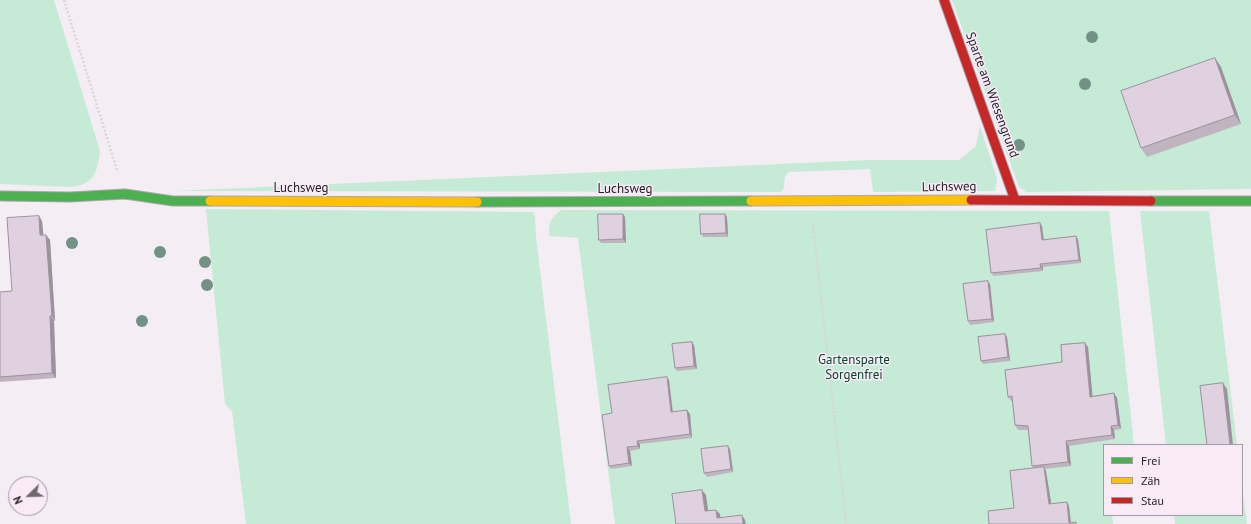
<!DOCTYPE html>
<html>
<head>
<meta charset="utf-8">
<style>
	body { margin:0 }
	#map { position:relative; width:1251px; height:524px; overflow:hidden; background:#f4eef4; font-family:"PT Sans",sans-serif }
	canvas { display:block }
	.legend { position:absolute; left:1103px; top:444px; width:140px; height:72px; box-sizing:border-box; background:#f8eaf7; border:1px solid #a49aa3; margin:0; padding:5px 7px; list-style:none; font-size:12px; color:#272226 }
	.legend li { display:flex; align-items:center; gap:8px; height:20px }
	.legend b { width:20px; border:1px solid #a49aa3 }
	.north { position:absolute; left:8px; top:476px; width:40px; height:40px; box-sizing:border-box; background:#f8eaf7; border:1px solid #a49aa3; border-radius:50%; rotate:247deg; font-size:11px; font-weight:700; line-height:16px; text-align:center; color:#272226 }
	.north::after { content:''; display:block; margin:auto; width:14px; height:18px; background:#6f696e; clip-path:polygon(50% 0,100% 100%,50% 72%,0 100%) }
</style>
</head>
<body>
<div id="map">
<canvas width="1251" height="524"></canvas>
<ul class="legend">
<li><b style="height:5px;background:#4caf50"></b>Frei</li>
<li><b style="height:5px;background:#ffc107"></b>Zäh</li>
<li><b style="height:5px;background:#c62828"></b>Stau</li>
</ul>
<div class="north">N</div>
</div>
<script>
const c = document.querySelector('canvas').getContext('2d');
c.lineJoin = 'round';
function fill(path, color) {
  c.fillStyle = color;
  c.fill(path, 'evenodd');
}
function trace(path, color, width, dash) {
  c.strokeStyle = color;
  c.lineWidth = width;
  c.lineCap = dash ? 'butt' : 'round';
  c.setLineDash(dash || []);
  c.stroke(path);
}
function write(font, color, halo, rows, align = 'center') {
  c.font = font + ' "PT Sans",sans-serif';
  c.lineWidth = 3;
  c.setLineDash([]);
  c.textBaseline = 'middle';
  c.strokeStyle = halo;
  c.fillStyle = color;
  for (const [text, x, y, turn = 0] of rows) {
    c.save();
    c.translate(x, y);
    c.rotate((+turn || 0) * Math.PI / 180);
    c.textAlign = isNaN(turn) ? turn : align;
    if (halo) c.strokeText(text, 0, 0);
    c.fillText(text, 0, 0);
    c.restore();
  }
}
fill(new Path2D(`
	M 0,0 L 54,0 L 100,151 C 97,174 94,185 69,187 L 0,184 Z
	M 952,0 L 1251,0 L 1251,189 L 1026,192 L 1019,187 Z
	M 980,126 L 997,178 L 995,191 L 873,192 L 870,169 L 789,172 L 785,176 L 784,188 L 781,192 L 175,191 L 870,160 L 959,160 L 976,146 Z
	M 206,209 L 533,212 L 535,217 L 536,237 L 571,524 L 246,524 L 232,411 L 225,404 Z
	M 561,210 L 1109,211 L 1134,445 L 1104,445 L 1104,515 L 1112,515 L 1113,524 L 615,524 L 578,238 L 549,236 C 549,223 550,218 561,210 Z
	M 1140,211 L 1209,211 L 1237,445 L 1166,445 Z
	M 1242,486 L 1247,524 L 1175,524 L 1174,515 L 1242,515 Z`), '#c5ead6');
const fast = new Path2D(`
	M 0,196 L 70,197 L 125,194 L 173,201 L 210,201
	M 1151,201 L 1251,201
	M 477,202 L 751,201`);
const slow = new Path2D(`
	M 210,201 L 477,202
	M 751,201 L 971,200`);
const jam = new Path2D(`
	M 944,0 L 1015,200
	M 971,200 L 1151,201`);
trace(fast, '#aba6ab', 11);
trace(slow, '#aba6ab', 11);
trace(jam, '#aba6ab', 11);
trace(new Path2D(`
	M 64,0 L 117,170
	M 813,224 L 846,524`), '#d9d6d9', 2.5, [2, 2]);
trace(fast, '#4caf50', 9);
trace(slow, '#ffc107', 9);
trace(jam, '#c62828', 9);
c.fillStyle = '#719285';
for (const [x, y] of [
	[1092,37],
	[1085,84],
	[1019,145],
	[72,243],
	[160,252],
	[205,262],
	[207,285],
	[142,321]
]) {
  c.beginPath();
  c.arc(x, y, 6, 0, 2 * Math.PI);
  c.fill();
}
fill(new Path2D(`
	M 1215,58 L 1221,67 L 1241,124 L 1147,157 L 1141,148 Z
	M 725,214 L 727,217 L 728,237 L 703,237 L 701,234 Z
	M 39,216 L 42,221 L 43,235 L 46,235 L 50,240 L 55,321 L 54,321 L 56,378 L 0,382 L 0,292 L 12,291 Z
	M 625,217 L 626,243 L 601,243 L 599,240 Z
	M 1040,223 L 1042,226 L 1044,240 L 1078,239 L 1081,263 L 1043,267 L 1043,271 L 994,276 L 991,273 Z
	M 990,284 L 994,322 L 970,325 L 968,321 Z
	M 1007,337 L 1010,361 L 983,364 L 981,361 Z
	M 1085,343 L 1088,347 L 1092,396 L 1114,393 L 1117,398 L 1121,429 L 1114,430 L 1115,439 L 1069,446 L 1071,466 L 1045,469 L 1046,471 L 1051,504 L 1067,502 L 1069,506 L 1071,523 L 1076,522 L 1077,524 L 989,524 L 988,511 L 1014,508 L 1010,471 L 1034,468 L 1032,466 L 1028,430 L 1018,430 L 1015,425 L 1012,401 L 1011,401 L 1008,397 L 1005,370 L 1062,362 L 1061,345 Z
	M 694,345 L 697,369 L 677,371 L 675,368 Z
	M 669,380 L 673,412 L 690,414 L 692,438 L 640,444 L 640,449 L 630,451 L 632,466 L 611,469 L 609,466 L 612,413 Z
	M 730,449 L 733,472 L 707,477 L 704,473 Z`), '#c0b4c0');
fill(new Path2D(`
	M 1215,58 L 1221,67 L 1241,124 L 1235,115 Z
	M 623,214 L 625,217 L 626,243 L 623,239 Z
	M 725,214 L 727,217 L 728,237 L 726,233 Z
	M 39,216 L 42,221 L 44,241 L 40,235 Z
	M 1040,223 L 1042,226 L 1044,243 L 1042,240 Z
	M 46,235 L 50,240 L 55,321 L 52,316 Z
	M 1076,236 L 1078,239 L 1081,263 L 1079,260 Z
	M 1040,264 L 1043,267 L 1043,271 L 1041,268 Z
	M 988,281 L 990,284 L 994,322 L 992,319 Z
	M 50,316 L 54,321 L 56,378 L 52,373 Z
	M 1005,334 L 1007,337 L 1010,361 L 1008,357 Z
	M 692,342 L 694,345 L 697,369 L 694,366 Z
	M 1085,343 L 1088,347 L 1093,401 L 1090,397 Z
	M 667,377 L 669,380 L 673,415 L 671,412 Z
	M 1223,383 L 1227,389 L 1233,445 L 1230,445 Z
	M 1114,393 L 1117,398 L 1121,429 L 1118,425 Z
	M 687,410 L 690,414 L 692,438 L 690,434 Z
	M 1111,426 L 1114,430 L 1115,439 L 1112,435 Z
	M 637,441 L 640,444 L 640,449 L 638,446 Z
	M 1066,441 L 1069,446 L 1071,466 L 1068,462 Z
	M 728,446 L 730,449 L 733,472 L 731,469 Z
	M 627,447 L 630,451 L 632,466 L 629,463 Z
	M 1044,467 L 1046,471 L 1052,508 L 1049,504 Z
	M 702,490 L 706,495 L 709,516 L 705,511 Z
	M 1067,502 L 1069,506 L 1071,524 L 1069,523 Z
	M 716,510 L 720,514 L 721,523 L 717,518 Z
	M 742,515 L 745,520 L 746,524 L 743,524 Z`), '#9c929c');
const building = new Path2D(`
	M 1215,58 L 1235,115 L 1141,148 L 1121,91 Z
	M 598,214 L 623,214 L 623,239 L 599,240 Z
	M 700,214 L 725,214 L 726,233 L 701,234 Z
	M 39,216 L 40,235 L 46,235 L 52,316 L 50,316 L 52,373 L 0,377 L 0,292 L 12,291 L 7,218 Z
	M 1040,223 L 1042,240 L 1076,236 L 1079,260 L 1040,264 L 1041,268 L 991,273 L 986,230 Z
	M 988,281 L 992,319 L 968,321 L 963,284 Z
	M 1005,334 L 1008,357 L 981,361 L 978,337 Z
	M 692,342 L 694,366 L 675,368 L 672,344 Z
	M 1085,343 L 1090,397 L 1114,393 L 1118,425 L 1111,426 L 1112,435 L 1066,441 L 1068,462 L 1032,466 L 1028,426 L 1015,425 L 1012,396 L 1008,397 L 1005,370 L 1062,362 L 1061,345 Z
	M 667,377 L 671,412 L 687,410 L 690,434 L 637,441 L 638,446 L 627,447 L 629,463 L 609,466 L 602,415 L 612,413 L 608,385 Z
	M 1223,383 L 1230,445 L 1207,445 L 1200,386 Z
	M 728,446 L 731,469 L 704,473 L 701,449 Z
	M 1044,467 L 1049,504 L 1067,502 L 1069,523 L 1076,522 L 1076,524 L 989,524 L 988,511 L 1014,508 L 1010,471 Z
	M 702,490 L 705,511 L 716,510 L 717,518 L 742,515 L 743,524 L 676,524 L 672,494 Z`);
fill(building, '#dfd1df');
trace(building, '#9c929c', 1);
write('13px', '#272226', '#f8eaf7', [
	["Sparte am Wiesengrund",992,95,70],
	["Luchsweg",949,187,-1],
	["Luchsweg",301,188],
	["Luchsweg",625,189]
]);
write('13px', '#05472b', '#f8eaf7', [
	["Gartensparte",854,360],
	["Sorgenfrei",854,375]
]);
</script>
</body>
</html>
